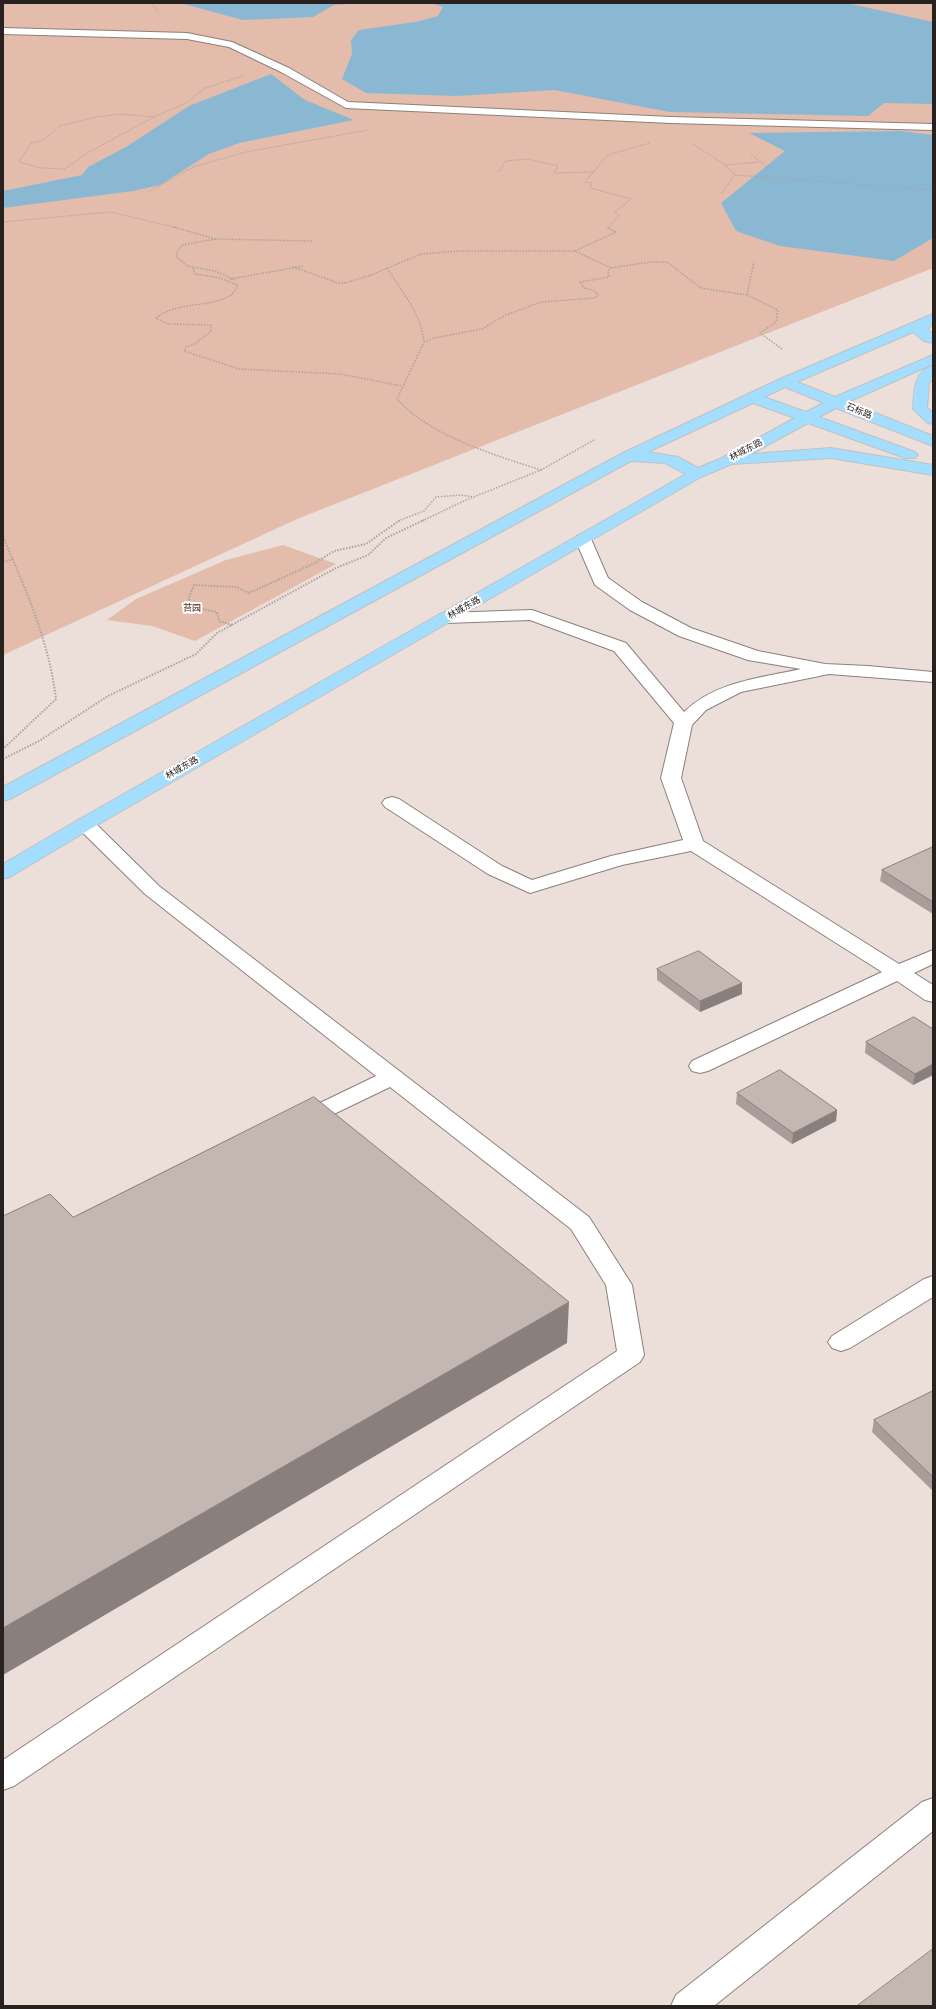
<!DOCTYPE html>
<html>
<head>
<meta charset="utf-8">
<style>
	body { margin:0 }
	#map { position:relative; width:936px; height:2009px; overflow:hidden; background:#ecdfda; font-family:Quicksand,sans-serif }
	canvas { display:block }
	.frame { position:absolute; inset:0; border:4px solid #272220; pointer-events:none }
</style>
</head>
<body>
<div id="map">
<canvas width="936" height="2009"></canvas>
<div class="frame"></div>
</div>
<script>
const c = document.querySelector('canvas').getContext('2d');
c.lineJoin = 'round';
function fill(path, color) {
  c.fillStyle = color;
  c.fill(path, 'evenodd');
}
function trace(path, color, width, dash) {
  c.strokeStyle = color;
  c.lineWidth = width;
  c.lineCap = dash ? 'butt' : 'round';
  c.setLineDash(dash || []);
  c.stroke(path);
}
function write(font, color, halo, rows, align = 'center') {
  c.font = font + ' Quicksand,"Noto Sans SC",sans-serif';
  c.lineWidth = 4;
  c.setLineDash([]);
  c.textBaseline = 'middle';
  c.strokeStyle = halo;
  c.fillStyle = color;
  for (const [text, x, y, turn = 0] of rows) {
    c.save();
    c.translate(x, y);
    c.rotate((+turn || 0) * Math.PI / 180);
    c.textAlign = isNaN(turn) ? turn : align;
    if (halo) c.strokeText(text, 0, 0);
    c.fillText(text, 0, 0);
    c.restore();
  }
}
fill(new Path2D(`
	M 3,3 L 933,3 L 933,268 L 297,519 L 3,655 Z
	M 283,545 L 336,564 L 195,641 L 152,626 L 107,620 L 136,599 L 226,560 Z`), '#e3bcab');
fill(new Path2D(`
	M 180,3 L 362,3 L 334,5 L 313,17 L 243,20 Z
	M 431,3 L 846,3 L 933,22 L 933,104 L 884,103 L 868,116 L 670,112 L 554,90 L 457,96 L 366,93 L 342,79 L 352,54 L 351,40 L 359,30 L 415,22 L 438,16 L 443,7 Z
	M 271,74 L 305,100 L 354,120 L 239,143 L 209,154 L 160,185 L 133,191 L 3,208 L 3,191 L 82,175 L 88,167 L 126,147 L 189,106 Z
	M 901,131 L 933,135 L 933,238 L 894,261 L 780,246 L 736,231 L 721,203 L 785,151 L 749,133 Z`), '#8ab8d3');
const minor = new Path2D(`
	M 3,28 L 187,33 L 232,42 L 289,68 L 348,102 L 671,117 L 933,124 L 933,130 L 671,123 L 346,108 L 281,72 L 229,47 L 187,39 L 3,34 Z
	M 583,534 L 589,536 L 591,539 L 608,578 L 642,602 L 691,628 L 758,651 L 825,664 L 868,666 L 933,672 L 933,682 L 829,674 L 741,692 L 706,710 L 692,725 L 681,778 L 703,841 L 899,964 L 933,950 L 933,964 L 914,973 L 933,985 L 933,1002 L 925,1000 L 897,981 L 708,1071 L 700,1073 L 692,1071 L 689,1066 L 692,1061 L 882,972 L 691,851 L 622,865 L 530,893 L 488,874 L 385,807 L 382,803 L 385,799 L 392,797 L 399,799 L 502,866 L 532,880 L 611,856 L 683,840 L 661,778 L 674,723 L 614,651 L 530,620 L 446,623 L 440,622 L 437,618 L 440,614 L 446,613 L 532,610 L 626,643 L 684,712 C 714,682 760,678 801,669 L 748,660 L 679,636 L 630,610 L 595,585 L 575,539 L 577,536 Z
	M 85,818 L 92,820 L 159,886 L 589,1217 L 632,1285 L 644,1355 L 640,1362 L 14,1786 L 3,1790 L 3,1760 L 617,1351 L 606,1285 L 571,1229 L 390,1087 L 309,1126 L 301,1128 L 293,1126 L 289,1121 L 293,1116 L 376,1076 L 145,894 L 78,828 L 75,824 L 78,820 Z
	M 933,1276 L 933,1297 L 850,1348 L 841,1351 L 832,1348 L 828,1342 L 832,1336 L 924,1279 Z
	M 933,1798 L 933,1831 L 714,2006 L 671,2006 L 676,1995 L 922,1802 Z`);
const major = new Path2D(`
	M 933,314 L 933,323 L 927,330 L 933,334 L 933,343 L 924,341 L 913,332 L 797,382 L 835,397 L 933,355 L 933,364 L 848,402 L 933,436 L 933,446 L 836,408 L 819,417 L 915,452 L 918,455 L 915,458 L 905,458 L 808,423 L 751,454 L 831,448 L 933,465 L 933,475 L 831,458 L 732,464 L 701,477 L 92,828 L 10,877 L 3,879 L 3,864 L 78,820 L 686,474 L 665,463 L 631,461 L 10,799 L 3,801 L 3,787 L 623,453 L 780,379 ZM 785,387 L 824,403 L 806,412 L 764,397 ZM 753,403 L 795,418 L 722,458 L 698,468 L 678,457 L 648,452 Z
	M 933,366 L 933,379 L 929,383 L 927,408 L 933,412 L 933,424 L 928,423 L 913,409 C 914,393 913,371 933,366 Z`);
trace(minor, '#8c807b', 2);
trace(major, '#c3c1c1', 2);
trace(new Path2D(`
	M 151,3 L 159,12
	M 121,114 L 154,117 L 89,152 L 64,169 L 41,168 L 19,162 L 31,143 L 43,140 L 60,126 L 96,117 Z
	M 154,117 L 188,102 L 205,88 L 243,76
	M 693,144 L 725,165 L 735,175 L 721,194
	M 751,154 L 769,169
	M 726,165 L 759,162
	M 497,172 L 501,170 L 505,161 L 527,159 L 558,166 L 554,173 L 595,172
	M 735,175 L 933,190
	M 148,192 L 193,167 L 246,152 L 368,130
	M 3,222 L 110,212 L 178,228
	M 608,228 L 619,216 L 615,212 L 631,199 L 590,188 L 592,183 L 585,182 L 606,157 L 611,154 L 650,143`), '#ada29e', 1, [1, 1]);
trace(new Path2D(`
	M 174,227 L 215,239 L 313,241
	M 609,227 L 608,228 L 616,232 L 575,251 L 611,268 L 650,262 L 667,262 L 701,288 L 747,295 L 778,310 L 776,322 L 760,333 L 782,349
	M 216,239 L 182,245 L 177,252 L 177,257 L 187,266 L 215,271 L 235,280
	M 293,267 L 338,283 L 345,283
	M 193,268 L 195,274 L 220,278 L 238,285 C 236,288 234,293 231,295 C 208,309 180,300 156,318 L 168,324 L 211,325 L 211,331 L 195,344 L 186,347 L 184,351 L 239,369 L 340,374 L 402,386
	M 387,268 C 402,292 421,313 424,342
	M 230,279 L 304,266
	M 345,283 L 371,275 L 421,254 L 460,251 L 575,251
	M 747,295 L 754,262
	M 541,470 C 497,456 428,435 397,399 L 424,342 L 434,338 L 482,329 L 506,315 L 541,302 L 595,298 L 598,294 L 593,290 L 584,288 L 580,282 L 609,277 L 608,271 L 611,268
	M 398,521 L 424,511 L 436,497 L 461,495 L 473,497
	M 422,521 L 466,500 L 541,470 L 594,440`), '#ada29e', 1.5, [1.5, 1.5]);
trace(new Path2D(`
	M 3,537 C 26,590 49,641 56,699 L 3,749
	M 3,562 L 13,559
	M 232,625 L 219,621 L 217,612 L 190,607 L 189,597 L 194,585 L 236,587 L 249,593 L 315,563 L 334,551 L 366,544 L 400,520
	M 3,759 L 39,741 L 108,696 L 196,654 L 217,633 L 336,568 L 368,555 L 386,538 L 424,520`), '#ada29e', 2, [1.5, 1.5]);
fill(minor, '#fff');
fill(major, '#a3defe');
fill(new Path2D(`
	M 933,847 L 933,914 L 880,881 L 882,870 Z
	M 657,969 L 742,983 L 742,994 L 700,1012 L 657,980 Z
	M 933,1029 L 933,1075 L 913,1085 L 865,1053 L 866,1042 Z
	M 737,1093 L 837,1110 L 836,1121 L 792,1144 L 736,1104 Z
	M 933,1391 L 933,1491 L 872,1432 L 874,1420 Z`), '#a99d99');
fill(new Path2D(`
	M 742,983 L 742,994 L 700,1012 L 700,1001 Z
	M 933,1064 L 933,1075 L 913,1085 L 915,1074 Z
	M 837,1110 L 836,1121 L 792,1144 L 793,1133 Z
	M 569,1302 L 567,1343 L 3,1675 L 3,1628 Z`), '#89807d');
const building = new Path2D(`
	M 933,847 L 933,902 L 882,870 Z
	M 699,951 L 742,983 L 700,1001 L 657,969 Z
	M 914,1017 L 933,1029 L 933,1064 L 915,1074 L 866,1042 Z
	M 780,1070 L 837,1110 L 793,1133 L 737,1093 Z
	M 314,1097 L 569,1302 L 3,1628 L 3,1216 L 50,1194 L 73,1217 Z
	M 933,1391 L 933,1477 L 874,1420 Z
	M 933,1949 L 933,2006 L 857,2006 Z`);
fill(building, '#c4b7b2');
trace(building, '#89807d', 1);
write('9px', '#272220', '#fff', [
	["石标路",859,411,22],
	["林城东路",746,450,-28],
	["林城东路",464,608,-30],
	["林城东路",182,768,-30]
]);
write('9px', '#491c07', '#fff', [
	["苔园",192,608]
]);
</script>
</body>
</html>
